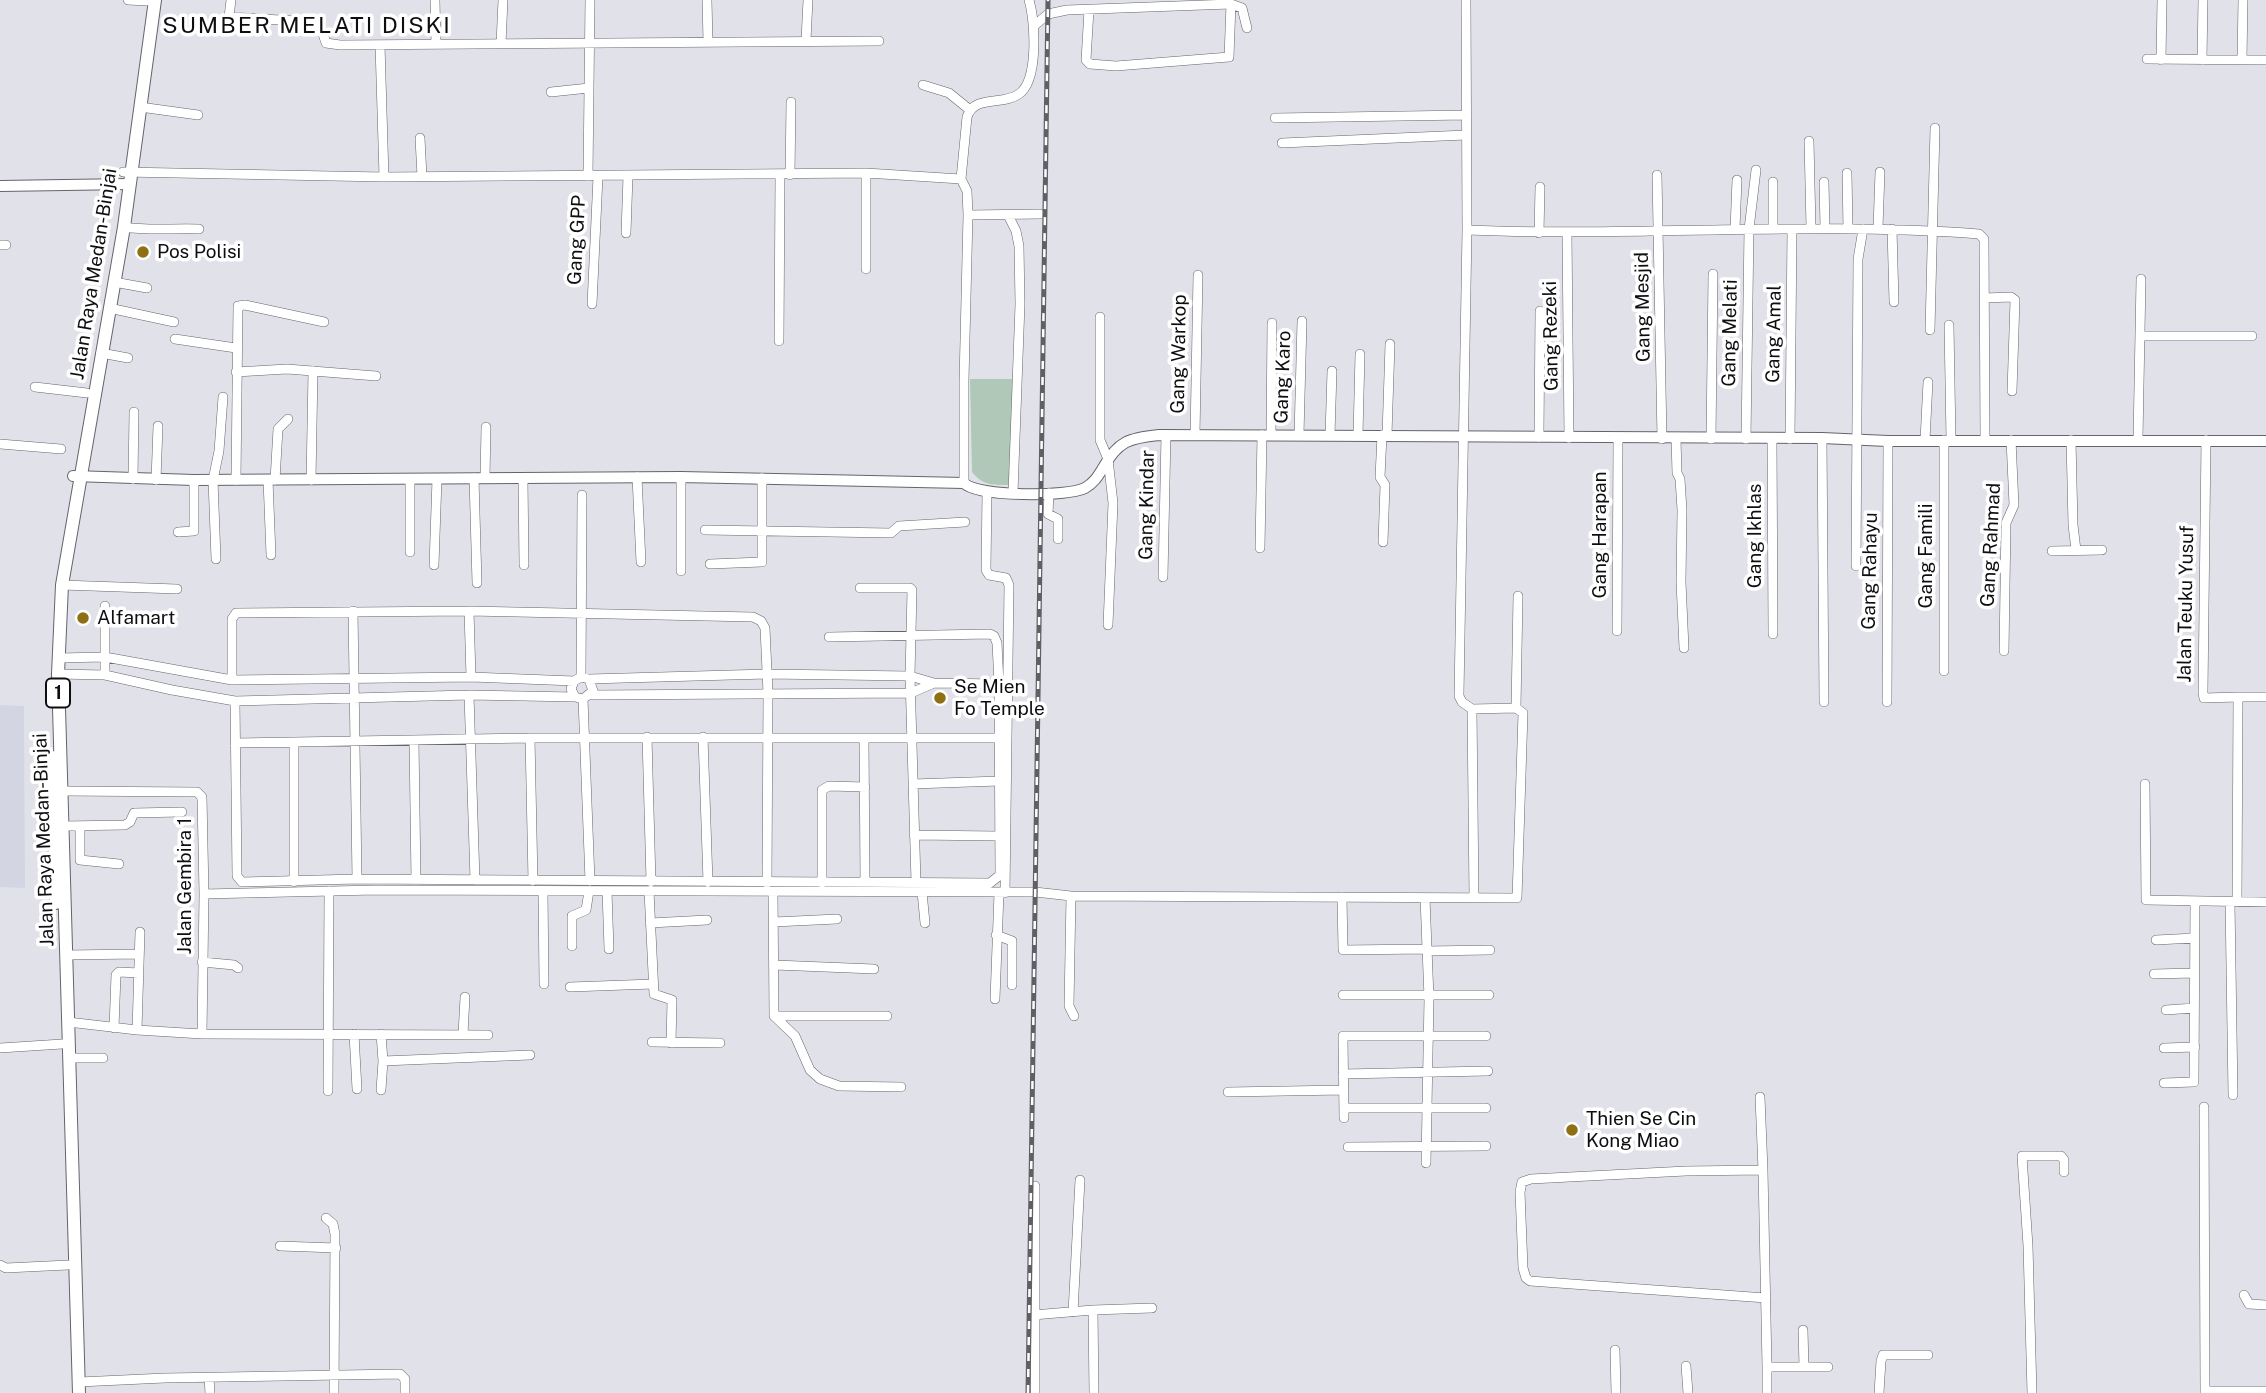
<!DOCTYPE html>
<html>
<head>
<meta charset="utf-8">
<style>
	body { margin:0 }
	canvas { display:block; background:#e1e2e9 }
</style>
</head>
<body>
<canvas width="2266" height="1393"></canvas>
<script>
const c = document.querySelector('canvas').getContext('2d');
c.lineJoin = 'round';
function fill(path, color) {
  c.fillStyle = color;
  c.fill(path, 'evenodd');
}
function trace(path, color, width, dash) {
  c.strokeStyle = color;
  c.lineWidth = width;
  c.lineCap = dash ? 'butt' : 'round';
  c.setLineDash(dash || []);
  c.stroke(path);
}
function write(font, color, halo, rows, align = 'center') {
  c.font = font + ' "Public Sans",sans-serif';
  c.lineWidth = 7;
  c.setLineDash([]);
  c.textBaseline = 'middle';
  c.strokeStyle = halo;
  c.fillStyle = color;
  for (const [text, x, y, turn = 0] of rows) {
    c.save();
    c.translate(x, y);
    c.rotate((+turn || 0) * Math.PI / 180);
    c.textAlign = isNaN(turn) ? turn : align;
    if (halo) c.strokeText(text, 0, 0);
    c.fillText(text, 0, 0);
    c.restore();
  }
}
fill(new Path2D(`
	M 0,705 L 24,706 L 25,888 L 0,887 Z`), '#d3d5e3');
fill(new Path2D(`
	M 970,379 L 1015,379 L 1010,485 C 994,485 983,486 972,472 Z`), '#afc8b8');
const minor = new Path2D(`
	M 128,0 L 147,1
	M 231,0 L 229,17 L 314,22 L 320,25 L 326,43 L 340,45 L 879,41
	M 435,0 L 436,44
	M 707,0 L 708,42
	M 1466,0 L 1467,230 L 1459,696 L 1462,702 L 1472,709 L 1474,898
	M 1089,10 L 1086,60 L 1090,64 L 1116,66 L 1229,57 L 1231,4
	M 1035,25 L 1048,14 L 1067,10 L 1231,4 L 1242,8 L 1247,28
	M 806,40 L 808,0
	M 501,44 L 503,0
	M 380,45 L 384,177
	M 2147,59 L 2266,60
	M 2161,60 L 2162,0
	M 2202,60 L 2203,0
	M 2242,60 L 2243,0
	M 923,85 L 949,93 L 970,110
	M 551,92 L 589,88
	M 140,107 L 198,115
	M 1275,118 L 1467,115
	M 420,138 L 422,177
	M 1809,141 L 1811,228
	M 1282,143 L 1466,135
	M 123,172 L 384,177 L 866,173 L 961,179
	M 1847,173 L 1848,229
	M 790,175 L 791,102
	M 1657,175 L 1662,439
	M 588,176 L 590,0
	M 1824,182 L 1825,228
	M 968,215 L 1040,214
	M 1008,215 L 1016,231 L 1019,246 L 1020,304 L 1013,493
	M 124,227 C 149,231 173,228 199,229
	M 1773,228 L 1773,182
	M 1878,228 L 1880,172
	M 1735,229 L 1737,180
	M 1892,229 L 1894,302
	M 1467,230 C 1638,237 1809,221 1979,234 L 1984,239 L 1985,440
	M 626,233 L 628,176
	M 1539,233 L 1540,187
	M 1567,233 L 1569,438
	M 0,245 L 6,245
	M 866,269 L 866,173
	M 114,282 L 147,288
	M 1985,298 L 2011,297 L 2015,300 L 2012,391
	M 592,304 L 598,177
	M 109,308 L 174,322
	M 1100,317 L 1100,440 L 1108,459 L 1113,503 L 1108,625
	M 1949,325 L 1951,440
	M 1930,330 L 1935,128
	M 2140,336 L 2252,336
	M 175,339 L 236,348
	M 779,341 L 780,175
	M 101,353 L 128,358
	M 236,372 L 287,369 L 376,376
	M 35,387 L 87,393
	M 1195,435 L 1198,275
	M 1271,435 L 1272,323
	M 1299,435 L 1302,321
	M 1330,435 L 1332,371
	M 1358,435 L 1360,354
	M 1382,435 L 1380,477 L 1385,485 L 1383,542
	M 1387,435 L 1390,344
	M 1539,437 L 1540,311
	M 1822,438 L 1824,702
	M 1676,439 L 1677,473 L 1680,479 L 1682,510 L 1681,582 L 1684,648
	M 1711,439 L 1713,274
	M 1746,439 L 1749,229 L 1756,170
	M 1772,439 L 1773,634
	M 1790,439 L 1792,229
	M 2138,439 L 2141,279
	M 1925,440 L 1928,382
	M 2071,440 L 2073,525 L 2076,550
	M 2206,440 L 2203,693 L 2204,698 L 2238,697 L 2237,902
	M 0,444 L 61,449
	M 637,477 L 641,562
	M 681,477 L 681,571
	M 474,478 L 477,583
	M 485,478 L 486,427
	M 523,478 L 524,565
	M 133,479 L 134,412
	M 410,479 L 410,552
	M 156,480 L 158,426
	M 236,480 L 238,306 L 245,305 L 324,322
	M 268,480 L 271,555
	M 275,480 L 278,429 L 288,419
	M 311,480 L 313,371
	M 964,483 L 964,381 L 968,215 L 967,191 L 961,179 L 967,117 C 975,94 1002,106 1019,94 C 1039,80 1035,21 1029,0
	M 987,492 L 986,570 L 989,575 L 1006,578 L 1009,585 L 1005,893
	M 1049,493 L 1048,514 L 1058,519 L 1058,539
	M 705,530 L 891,533 L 899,526 L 965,522
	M 178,532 L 194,531 L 194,480
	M 1260,548 L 1262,435
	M 2052,551 L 2102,550
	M 216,559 L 213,480 L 219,451 L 223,397
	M 710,564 L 762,562 L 762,478
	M 434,565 L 437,479
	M 1856,566 L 1858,259 L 1863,229
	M 1163,577 L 1166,435
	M 62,585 L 177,589
	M 860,588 L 910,588 L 912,590 L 910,676 L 916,882
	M 353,611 L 357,879
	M 469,611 L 471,677
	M 1617,631 L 1618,439
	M 2004,651 L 2006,523 L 2014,505 L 2011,440
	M 58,658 L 105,657 L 232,680 L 471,677 L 574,681
	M 1944,671 L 1944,440
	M 58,674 L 105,675 L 172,690 L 235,701 L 469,695 L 575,697 L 583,699 L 593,691 L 589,679 L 581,677 L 574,681 L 571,689 L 575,697
	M 105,675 L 105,606
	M 581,677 L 582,495
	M 589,679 L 767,674 L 910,676 L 934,683 L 999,684
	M 232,680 L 232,619 L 236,613 L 469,611 L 753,617 L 761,621 L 765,628 L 768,693 L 767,883
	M 469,695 L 475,880
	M 591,695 L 911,693 L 934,683
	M 2238,697 L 2266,697
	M 583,699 L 590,881
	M 235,701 L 237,876 L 242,882 L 357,879 L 990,883 L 1000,875 L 999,684 L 997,643 L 994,636 L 990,634 L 829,637
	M 1887,702 L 1888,441
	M 1516,708 L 1518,596
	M 647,737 L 651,882
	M 703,737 L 708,882
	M 530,738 L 533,881
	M 864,738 L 865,882
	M 414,741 L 416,880
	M 235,743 L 530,738 L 998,738
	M 294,743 L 294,882
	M 913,784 L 999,781
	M 2145,784 L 2146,900 L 2266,902
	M 62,791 L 197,792 L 202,797 L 204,894 L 202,1034
	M 63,826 L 125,825 L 130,822 L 134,813 L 182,812
	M 80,826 L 80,860 L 119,864
	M 914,835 L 998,836
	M 822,883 L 822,790 L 829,786 L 865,787
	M 543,891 L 544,984
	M 607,891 L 609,949
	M 649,891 L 654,994 L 672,1000 L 671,1043
	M 773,892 L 774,1016 L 795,1036 L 810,1070 L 820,1079 L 839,1086 L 901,1087
	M 922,892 L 925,923
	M 204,894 L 375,890 L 1035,892 L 1071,896 L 1517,898 L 1523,713 L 1516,708 L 1472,709
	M 1071,896 L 1069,1006 L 1074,1016
	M 1342,897 L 1343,950 L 1427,949
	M 1425,898 L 1429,998 L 1426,1163
	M 2230,902 L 2233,1095
	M 774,922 L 837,919
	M 650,923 L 707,920
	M 996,935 L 1012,941 L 1012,985
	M 2156,940 L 2195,938
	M 572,946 L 572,916 L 586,910 L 589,891
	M 1427,951 L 1490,950
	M 66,955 L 139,954
	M 202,962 L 234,965 L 238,968
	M 775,965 L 874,969
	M 2154,974 L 2194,973
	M 570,987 L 653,984
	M 1343,995 L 1489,995
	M 995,999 L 999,893
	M 2166,1010 L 2194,1008
	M 774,1016 L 887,1016
	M 68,1022 L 137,1030 L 202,1034 L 488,1035
	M 114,1028 L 116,975 L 119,972 L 139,973
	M 137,1030 L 140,932
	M 354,1034 L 357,1089
	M 463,1034 L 465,997
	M 652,1042 L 720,1043
	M 0,1048 L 62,1044
	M 2164,1048 L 2195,1047
	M 69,1058 L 103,1058
	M 383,1061 L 530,1055
	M 1343,1074 L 1488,1071
	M 2164,1083 L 2194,1082 L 2195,901
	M 381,1090 L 383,1061 L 381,1034
	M 328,1091 L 329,891
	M 1228,1092 L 1344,1090
	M 1760,1097 L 1763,1170
	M 2204,1107 L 2205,1393
	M 1344,1108 L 1486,1108
	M 1344,1118 L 1343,1036 L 1486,1036
	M 1348,1147 L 1486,1146
	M 1035,1186 L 1035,1393
	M 326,1218 L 333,1224 L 335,1234 L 334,1393
	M 280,1246 L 336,1248
	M 0,1265 L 6,1268 L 68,1265
	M 2244,1295 L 2249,1304 L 2266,1305
	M 1766,1298 L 1530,1281 L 1526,1278 L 1523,1268 L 1520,1192 L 1522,1182 L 1531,1179 L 1686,1171 L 1763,1170 L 1767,1367 L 1767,1393
	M 1093,1310 L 1152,1308
	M 1073,1312 L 1080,1180
	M 1033,1315 L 1093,1310 L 1094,1393
	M 1803,1330 L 1804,1367
	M 1615,1350 L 1616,1393
	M 1686,1366 L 1688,1393
	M 1767,1367 L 1828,1367
	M 209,1378 L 210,1393
	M 79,1382 L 165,1378 L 400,1374 L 405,1379 L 405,1393
	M 2205,1391 L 2266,1391
	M 1879,1393 L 1881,1361 L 1883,1355 L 1928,1355
	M 2032,1393 L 2028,1246 L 2022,1156 L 2061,1156 L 2064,1160 L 2064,1172`);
const major = new Path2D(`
	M 0,186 L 129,184
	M 73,476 L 194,480 L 681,477 L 964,483 C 977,497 1068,497 1085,488 C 1094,483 1098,476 1103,468 C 1118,441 1129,438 1159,435 L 1822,438 L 1888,441 L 2266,441`);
const highway = new Path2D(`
	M 52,757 L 56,903
	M 79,1393 L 58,674 L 62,585 L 124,227 L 155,0`);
trace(minor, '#64656a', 10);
trace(major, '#64656a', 12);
trace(highway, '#64656a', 14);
trace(minor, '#fff', 9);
trace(major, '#fff', 10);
trace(highway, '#fff', 12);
const rail = new Path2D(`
	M 1028,1393 L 1048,0`);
trace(rail, '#5f5f64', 5);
trace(rail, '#fff', 2.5, [8]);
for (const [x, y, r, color] of [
	[143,252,7,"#906e13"],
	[83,618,7,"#906e13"],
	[940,698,7,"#906e13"],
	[1572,1130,7,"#906e13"]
]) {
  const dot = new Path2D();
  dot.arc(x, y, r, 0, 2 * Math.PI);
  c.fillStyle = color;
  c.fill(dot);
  trace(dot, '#fff', 2.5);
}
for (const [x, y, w] of [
	[58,693,24]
]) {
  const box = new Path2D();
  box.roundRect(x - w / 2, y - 14.5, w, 29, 5);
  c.fillStyle = '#fff';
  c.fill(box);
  trace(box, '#0e0e11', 2);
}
write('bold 18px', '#0e0e11', null, [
	["1",58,693]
]);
write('19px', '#0e0e11', '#fff', [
	["Gang GPP",577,240,-87],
	["Jalan Raya Medan-Binjai",94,274,-81],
	["Gang Mesjid",1643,307,-91],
	["Gang Melati",1730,333,-89],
	["Gang Amal",1774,334,-89],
	["Gang Rezeki",1551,336,-91],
	["Gang Warkop",1179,354,-89],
	["Gang Karo",1283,377,-88],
	["Gang Kindar",1147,505,-89],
	["Gang Harapan",1600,535,-90],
	["Gang Ikhlas",1755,536,-90],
	["Gang Rahmad",1991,545,-87],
	["Gang Famili",1926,556,-90],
	["Gang Rahayu",1870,571,-89],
	["Jalan Teuku Yusuf",2186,604,-89],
	["Jalan Raya Medan-Binjai",44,840,-92],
	["Jalan Gembira 1",185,886,-90]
]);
write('19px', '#0e0e11', '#fff', [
	["Pos Polisi",157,252],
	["Alfamart",97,618],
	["Se Mien",954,687],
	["Fo Temple",954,709],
	["Thien Se Cin",1586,1119],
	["Kong Miao",1586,1141]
], 'left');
c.letterSpacing = '2px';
write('23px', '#0e0e11', '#fff', [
	["SUMBER MELATI DISKI",307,26]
]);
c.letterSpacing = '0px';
</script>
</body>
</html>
